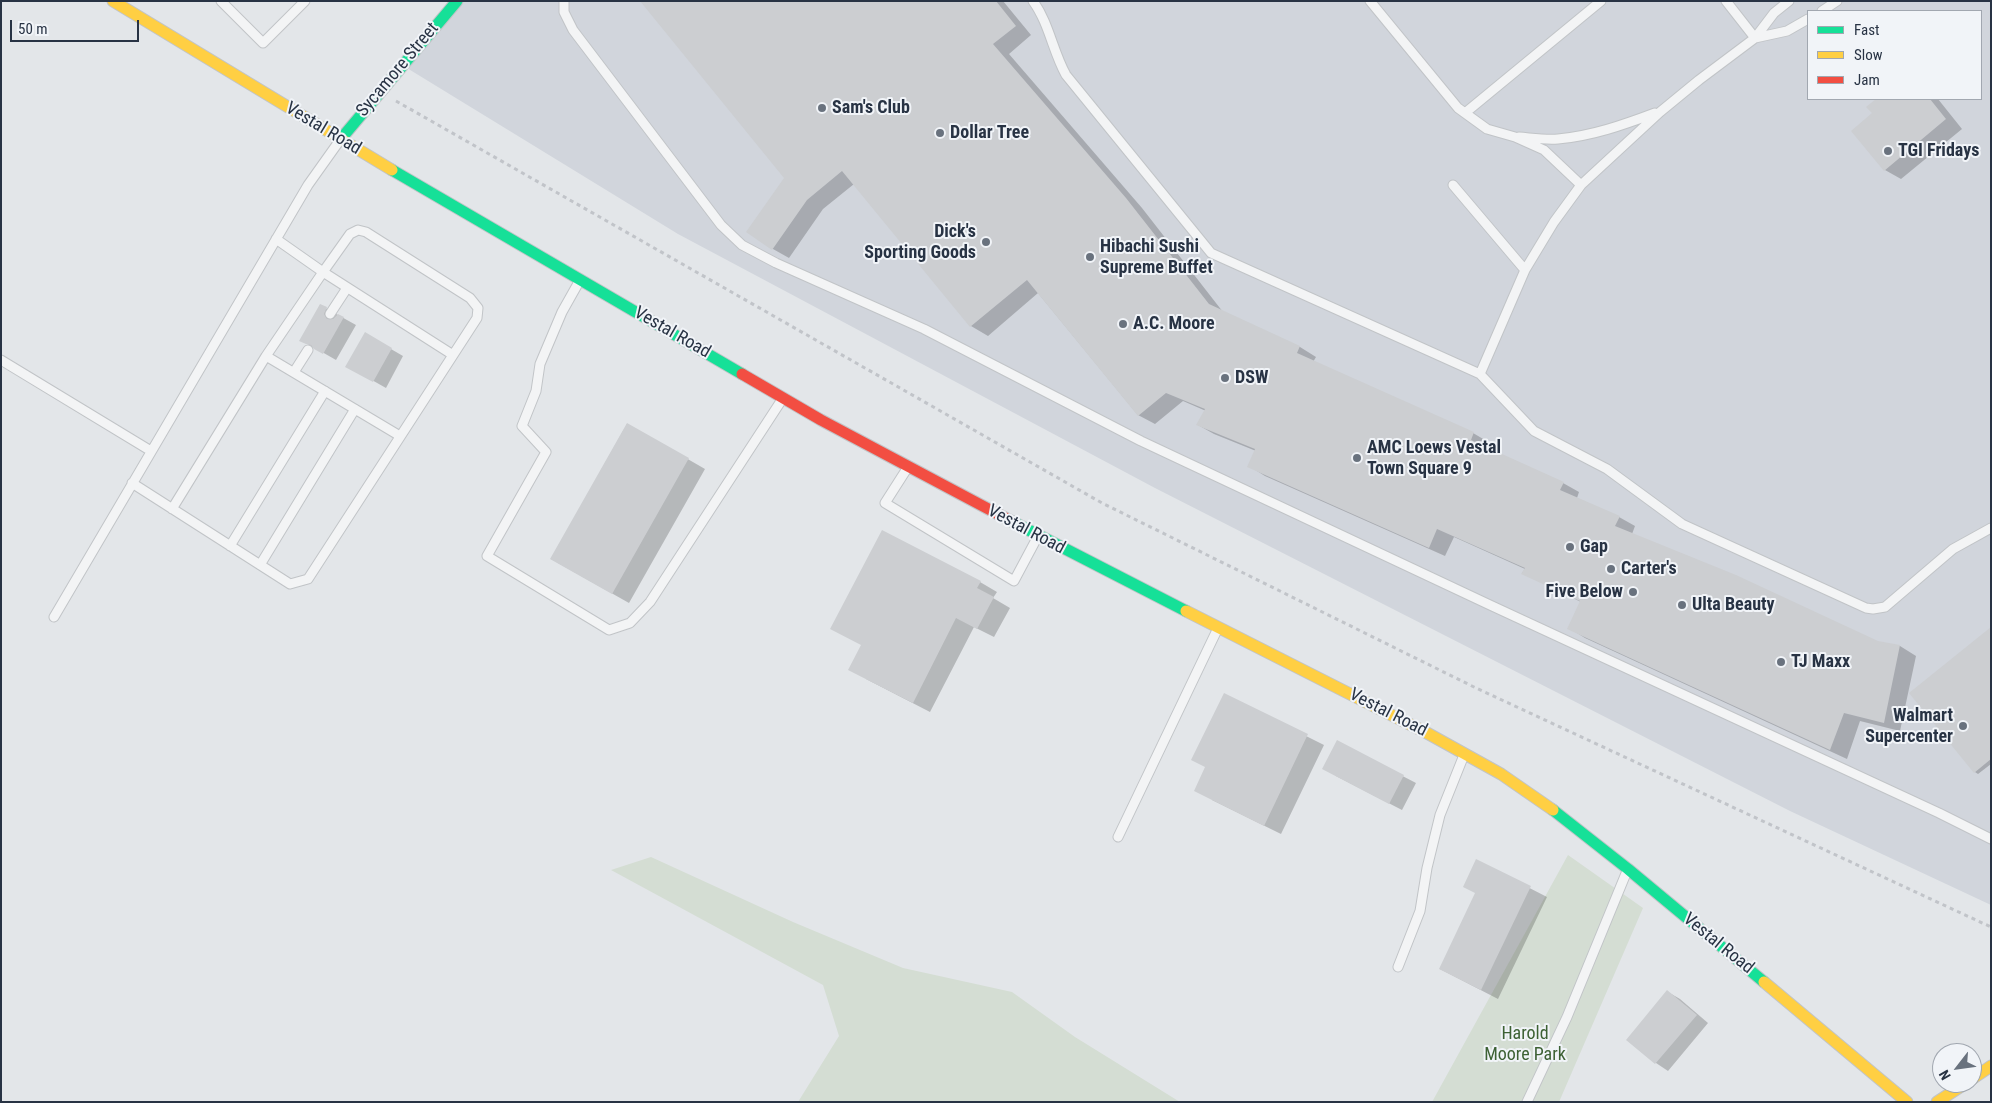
<!DOCTYPE html>
<html>
<head>
<meta charset="utf-8">
<style>
	body { margin:0 }
	#map { position:relative; width:1992px; height:1103px; overflow:hidden; background:#e3e6e9; font-family:"Roboto Condensed",sans-serif }
	canvas { display:block }
	.frame { position:absolute; inset:0; border:2px solid #283344; pointer-events:none }
	.legend { position:absolute; left:1807px; top:10px; width:175px; height:90px; box-sizing:border-box; background:#f1f4f8; border:1px solid #a1a7b0; margin:0; padding:6px 9px; list-style:none; font-size:15px; color:#283344 }
	.legend li { display:flex; align-items:center; gap:10px; height:25px }
	.legend b { width:25px; border:1px solid #a1a7b0 }
	.north { position:absolute; left:1932px; top:1043px; width:50px; height:50px; box-sizing:border-box; background:#f1f4f8; border:1px solid #a1a7b0; border-radius:50%; rotate:240deg; font-size:14px; font-weight:700; line-height:20px; text-align:center; color:#283344 }
	.north::after { content:''; display:block; margin:auto; width:18px; height:22px; background:#69727e; clip-path:polygon(50% 0,100% 100%,50% 72%,0 100%) }
	.scale { position:absolute; left:10px; top:20px; width:129px; height:22px; box-sizing:border-box; border:2px solid #283344; border-top:0; padding-left:6px; font-size:15px; line-height:18px; white-space:nowrap; color:#283344; -webkit-text-stroke:4px #f1f4f8; paint-order:stroke }
</style>
</head>
<body>
<div id="map">
<canvas width="1992" height="1103"></canvas>
<div class="frame"></div>
<ul class="legend">
<li><b style="height:6px;background:#16e098"></b>Fast</li>
<li><b style="height:6px;background:#ffcf43"></b>Slow</li>
<li><b style="height:6px;background:#f24e42"></b>Jam</li>
</ul>
<div class="north">N</div>
<div class="scale">50 m</div>
</div>
<script>
const c = document.querySelector('canvas').getContext('2d');
c.lineJoin = 'round';
function fill(path, color) {
  c.fillStyle = color;
  c.fill(path, 'evenodd');
}
function trace(path, color, width, dash) {
  c.strokeStyle = color;
  c.lineWidth = width;
  c.lineCap = dash ? 'butt' : 'round';
  c.setLineDash(dash || []);
  c.stroke(path);
}
function write(font, color, halo, rows, align = 'center') {
  c.font = font + ' "Roboto Condensed",sans-serif';
  c.lineWidth = 4;
  c.setLineDash([]);
  c.textBaseline = 'middle';
  c.strokeStyle = halo;
  c.fillStyle = color;
  for (const [text, x, y, turn = 0] of rows) {
    c.save();
    c.translate(x, y);
    c.rotate((+turn || 0) * Math.PI / 180);
    c.textAlign = isNaN(turn) ? turn : align;
    if (halo) c.strokeText(text, 0, 0);
    c.fillText(text, 0, 0);
    c.restore();
  }
}
fill(new Path2D(`
	M 457,1 L 1991,1 L 1991,905 L 1790,811 L 1155,488 L 678,234 L 402,65 ZM 1808,11 L 1981,11 L 1981,99 L 1808,99 Z`), '#d1d5dc');
fill(new Path2D(`
	M 1568,855 L 1643,908 L 1559,1102 L 1432,1102 Z
	M 651,857 L 793,922 L 903,968 L 1012,992 L 1075,1037 L 1180,1102 L 798,1102 L 839,1036 L 823,985 L 611,870 Z`), '#d4ddd3');
fill(new Path2D(`
	M 641,1 L 1003,1 L 1031,35 L 1009,54 L 1142,208 L 1223,312 L 1300,347 L 1316,357 L 1313,362 L 1473,433 L 1490,443 L 1487,448 L 1563,483 L 1579,492 L 1577,498 L 1619,517 L 1635,526 L 1632,534 L 1877,642 L 1900,646 L 1916,656 L 1900,731 L 1860,721 L 1847,759 L 1585,638 L 1569,628 L 1581,602 L 1522,573 L 1525,569 L 1454,537 L 1445,556 L 1265,476 L 1249,466 L 1256,451 L 1214,434 L 1198,425 L 1206,411 L 1183,401 L 1155,424 L 1138,415 L 1038,293 L 988,336 L 971,326 L 854,184 L 823,209 L 789,258 L 773,249 L 748,232 L 786,178 Z
	M 1878,99 L 1938,99 L 1962,129 L 1901,179 L 1885,170 L 1874,114 L 1868,107 Z
	M 320,305 L 356,325 L 336,360 L 301,340 Z
	M 365,334 L 403,356 L 386,388 L 347,366 Z
	M 627,424 L 705,469 L 629,603 L 551,559 Z
	M 980,582 L 997,592 L 993,598 L 1010,608 L 994,637 L 974,627 L 930,712 L 866,679 Z
	M 1991,629 L 1991,764 L 1978,774 L 1975,772 Z
	M 1224,695 L 1324,745 L 1281,834 L 1212,800 Z
	M 1337,742 L 1416,783 L 1402,810 L 1336,776 Z
	M 1477,861 L 1547,897 L 1498,999 L 1440,969 L 1477,894 Z
	M 1668,992 L 1680,999 L 1708,1023 L 1668,1071 L 1656,1063 L 1628,1039 Z`), '#0003');
fill(new Path2D(`
	M 640,1 L 996,1 L 1016,26 L 993,44 L 1126,198 L 1209,304 L 1300,346 L 1297,353 L 1474,432 L 1471,440 L 1564,482 L 1560,490 L 1620,516 L 1615,526 L 1736,575 L 1878,641 L 1900,645 L 1884,723 L 1844,713 L 1830,750 L 1567,629 L 1580,601 L 1521,574 L 1525,568 L 1437,529 L 1429,548 L 1247,467 L 1255,449 L 1196,425 L 1205,409 L 1166,393 L 1138,416 L 1027,280 L 970,327 L 842,171 L 807,200 L 772,250 L 746,232 L 784,178 Z
	M 1876,99 L 1930,99 L 1946,119 L 1884,171 L 1851,131 L 1872,113 L 1866,107 Z
	M 320,304 L 327,307 L 324,314 L 327,319 L 333,319 L 338,314 L 344,317 L 323,354 L 314,349 L 311,345 L 306,344 L 299,341 Z
	M 365,332 L 392,348 L 373,382 L 345,367 Z
	M 627,423 L 689,458 L 612,594 L 550,559 Z
	M 882,530 L 981,581 L 977,588 L 994,597 L 977,629 L 956,618 L 913,703 L 848,670 L 861,645 L 830,629 Z
	M 1991,627 L 1991,759 L 1974,773 L 1909,693 Z
	M 1224,693 L 1308,734 L 1264,826 L 1194,791 L 1205,767 L 1191,760 Z
	M 1337,740 L 1404,775 L 1389,804 L 1322,769 Z
	M 1476,859 L 1531,886 L 1481,990 L 1439,969 L 1475,893 L 1463,887 Z
	M 1667,990 L 1697,1015 L 1655,1064 L 1626,1040 Z`), '#ccced1');
const lane = new Path2D(`
	M 221,1 L 263,43 L 305,1
	M 564,1 L 564,12 L 573,30 L 721,225 L 742,245 L 776,263 L 924,329 L 1141,441 L 1490,605 L 1939,813 L 1991,839
	M 1033,1 C 1049,23 1053,52 1066,75 L 1211,253 L 1480,374 L 1534,431 L 1607,469 L 1682,524 L 1866,608 L 1873,609 L 1885,607 L 1953,549 L 1991,528
	M 1370,1 L 1458,108 L 1487,129 L 1515,137 L 1544,150 L 1581,185
	M 1726,1 L 1755,38
	M 1822,11 L 1837,1
	M 1755,38 L 1787,31 L 1808,19
	M 1465,113 L 1601,1
	M 1519,137 C 1532,138 1545,140 1558,139 C 1592,136 1623,125 1655,113
	M 1453,185 L 1525,270
	M 580,280 L 562,312 L 540,364 L 536,391 L 522,426 L 546,452 L 487,556 L 609,630 L 630,623 L 650,602 L 783,398
	M 330,314 L 347,288
	M 266,356 L 400,436
	M 1,360 L 151,451
	M 294,372 L 308,350
	M 1480,374 L 1525,270 L 1554,222 L 1581,185 L 1660,112 L 1699,80 L 1755,38 L 1774,13 L 1789,1
	M 908,467 L 885,503 L 1014,581 L 1038,536
	M 132,483 L 290,584 L 308,579 L 477,318 L 478,308 L 470,298 L 366,232 L 358,230 L 350,234 L 323,272 L 276,239
	M 172,509 L 266,356 L 323,272 L 453,355
	M 230,546 L 325,391
	M 260,565 L 355,409
	M 54,617 L 308,185 L 340,140
	M 1118,837 L 1218,628
	M 1398,967 L 1420,911 L 1427,868 L 1440,815 L 1464,755
	M 1527,1102 L 1567,1017 L 1627,871`);
const fast = new Path2D(`
	M 340,140 L 457,1
	M 392,170 L 742,374
	M 1011,521 L 1186,611
	M 1553,810 L 1628,869 L 1764,982`);
const slow = new Path2D(`
	M 113,1 L 392,170
	M 1186,611 L 1427,733 L 1501,774 L 1553,810
	M 1764,982 L 1907,1102
	M 1972,1079 L 1991,1066
	M 1937,1102 L 1966,1083`);
const jam = new Path2D(`
	M 742,374 L 821,420 L 1011,521`);
trace(lane, '#c1c4c7', 11);
trace(fast, '#c1c4c7', 13);
trace(slow, '#c1c4c7', 13);
trace(jam, '#c1c4c7', 13);
trace(new Path2D(`
	M 396,101 L 1102,503 L 1476,688 L 1991,927`), '#c1c4c9', 3, [4, 4]);
trace(lane, '#f3f4f5', 9);
trace(fast, '#16e098', 11);
trace(slow, '#ffcf43', 11);
trace(jam, '#f24e42', 11);
for (const [x, y, r, color] of [
	[822,108,5,"#69727e"],
	[940,133,5,"#69727e"],
	[1888,151,5,"#69727e"],
	[986,242,5,"#69727e"],
	[1090,257,5,"#69727e"],
	[1123,324,5,"#69727e"],
	[1225,378,5,"#69727e"],
	[1357,458,5,"#69727e"],
	[1570,547,5,"#69727e"],
	[1611,569,5,"#69727e"],
	[1633,592,5,"#69727e"],
	[1682,605,5,"#69727e"],
	[1781,662,5,"#69727e"],
	[1963,726,5,"#69727e"]
]) {
  const dot = new Path2D();
  dot.arc(x, y, r, 0, 2 * Math.PI);
  c.fillStyle = color;
  c.fill(dot);
  trace(dot, '#f1f4f8', 2);
}
write('18px', '#283344', '#f1f4f8', [
	["Sycamore Street",398,70,-50],
	["Vestal Road",323,129,31],
	["Vestal Road",672,333,30],
	["Vestal Road",1026,530,28],
	["Vestal Road",1388,713,27],
	["Vestal Road",1718,944,39]
]);
write('bold 18px', '#283344', '#f1f4f8', [
	["Sam's Club",832,108],
	["Dollar Tree",950,133],
	["TGI Fridays",1898,151],
	["Dick's",976,232,"right"],
	["Sporting Goods",976,253,"right"],
	["Hibachi Sushi",1100,247],
	["Supreme Buffet",1100,268],
	["A.C. Moore",1133,324],
	["DSW",1235,378],
	["AMC Loews Vestal",1367,448],
	["Town Square 9",1367,469],
	["Gap",1580,547],
	["Carter's",1621,569],
	["Five Below",1623,592,"right"],
	["Ulta Beauty",1692,605],
	["TJ Maxx",1791,662],
	["Walmart",1953,716,"right"],
	["Supercenter",1953,737,"right"]
], 'left');
write('18px', '#3d6134', '#f1f4f8', [
	["Harold",1525,1034],
	["Moore Park",1525,1055]
]);
</script>
</body>
</html>
